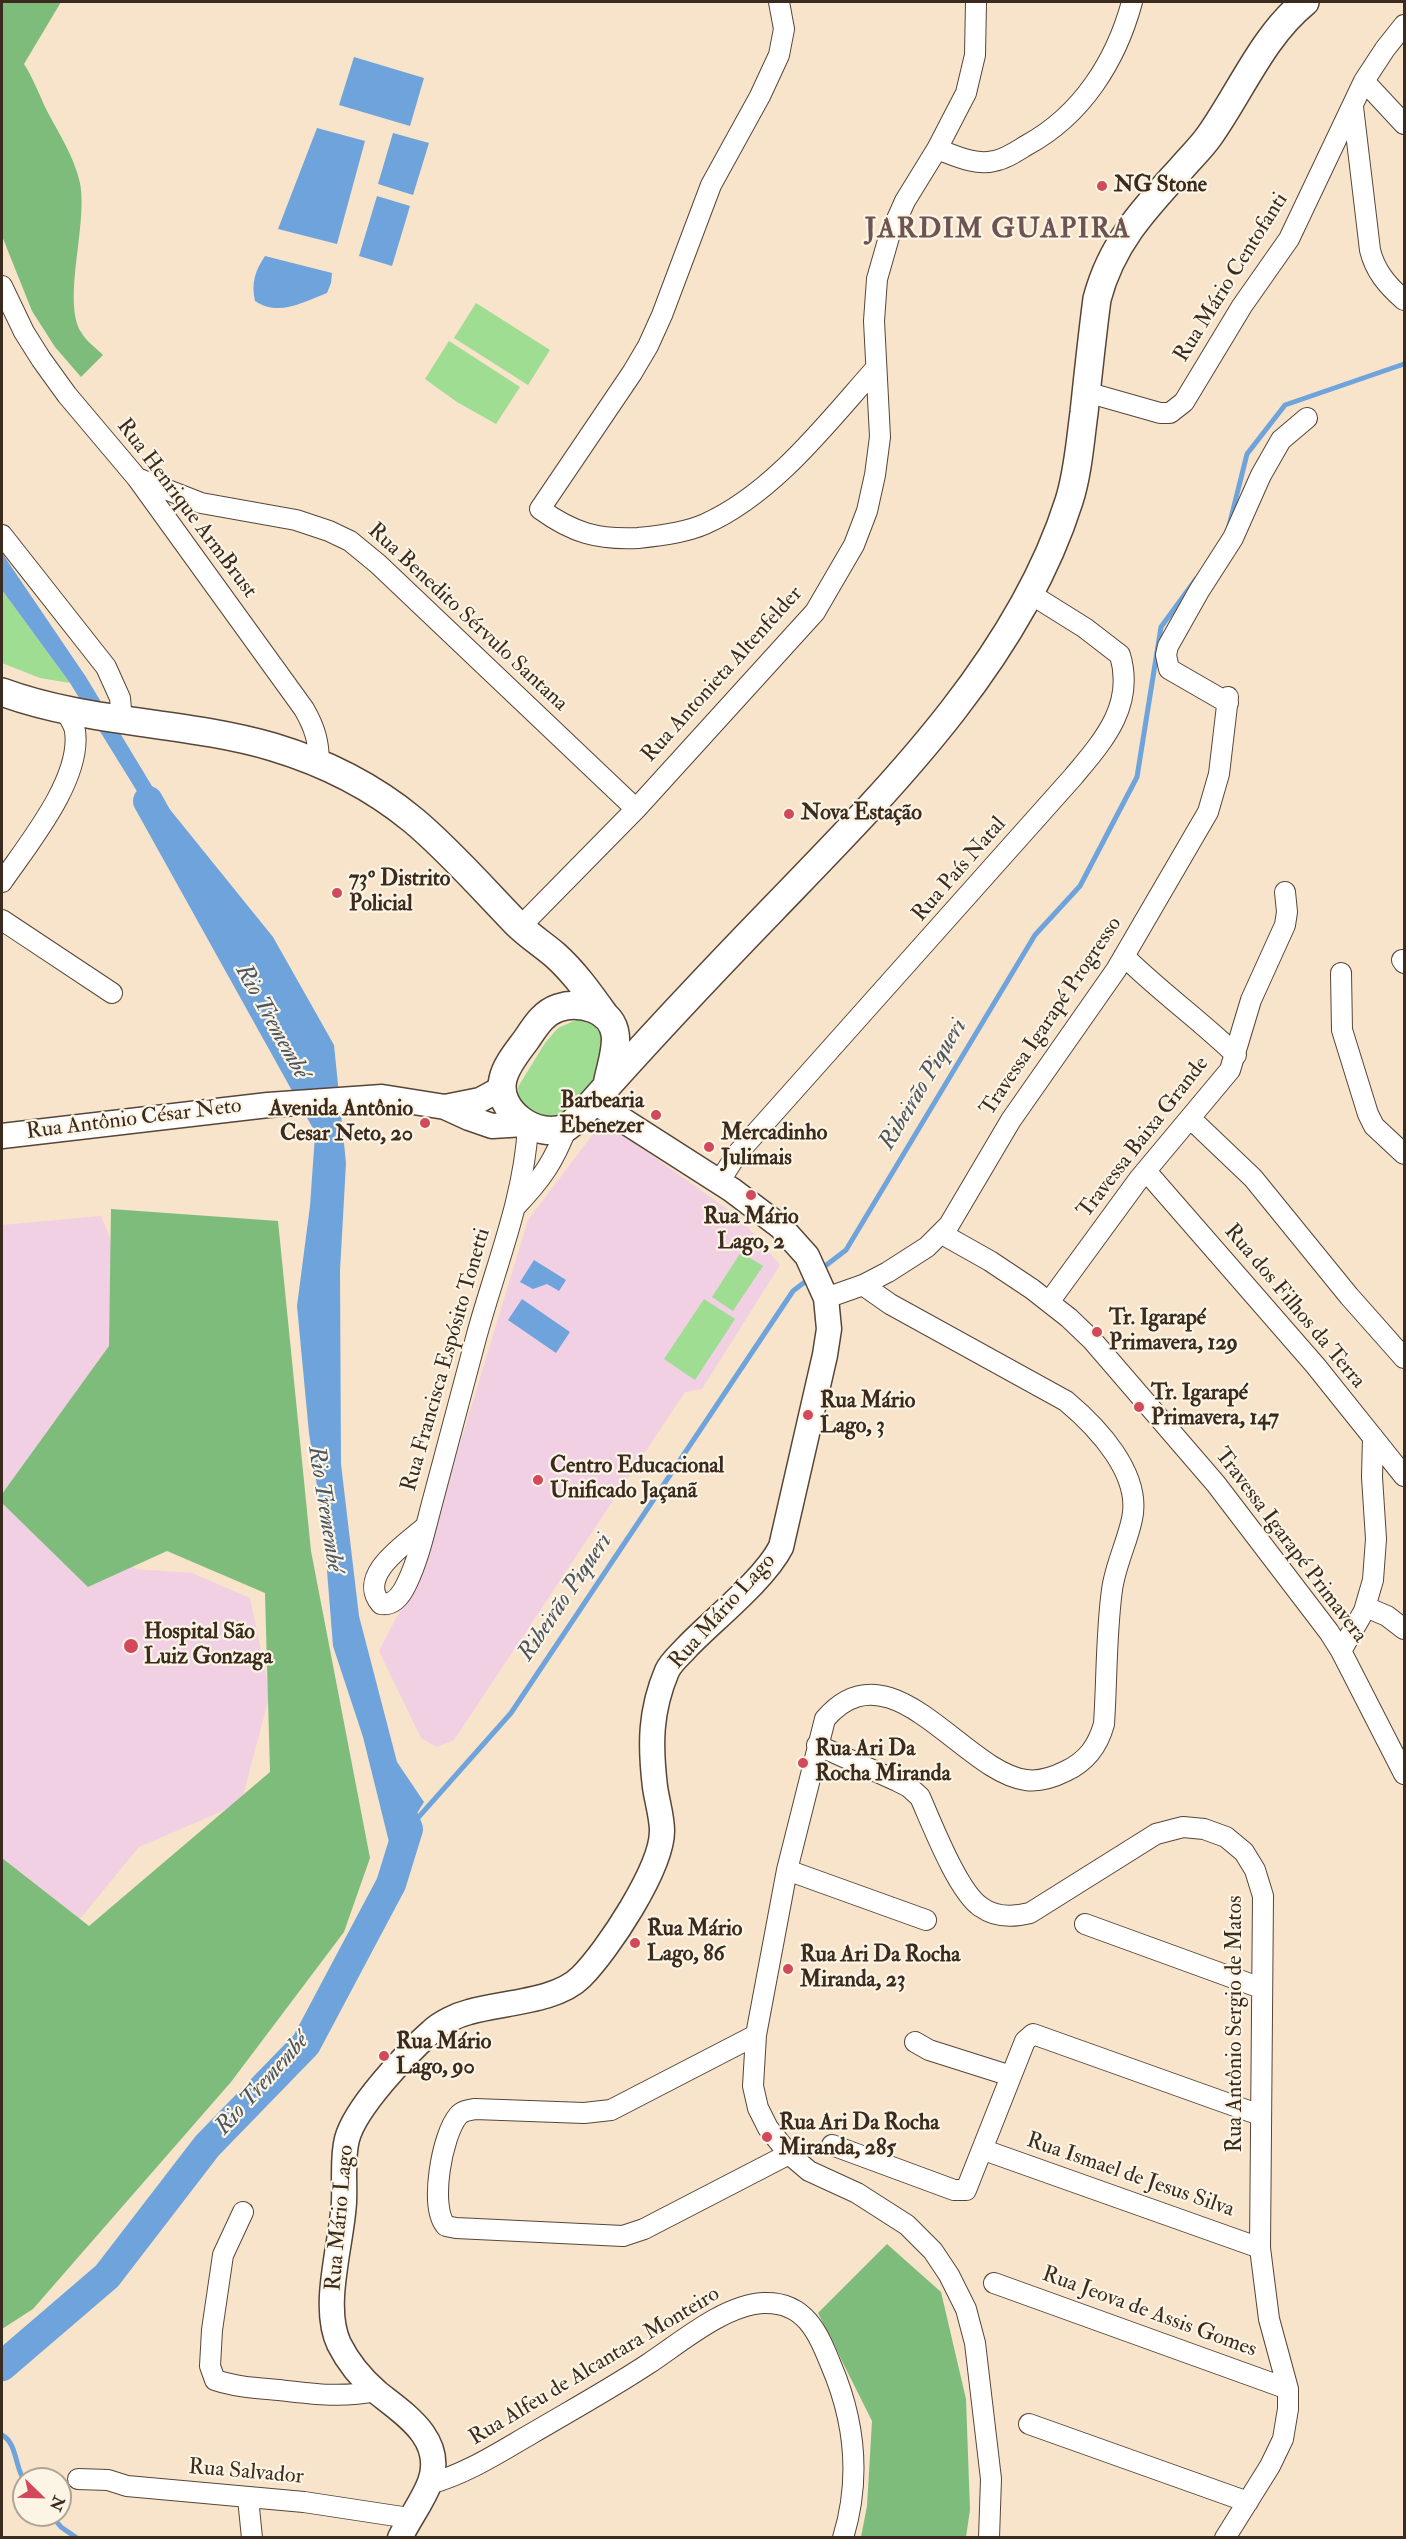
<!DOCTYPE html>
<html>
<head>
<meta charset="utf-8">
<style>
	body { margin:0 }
	#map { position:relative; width:1406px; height:2539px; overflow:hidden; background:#f7e4cb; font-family:"IM FELL Double Pica",serif }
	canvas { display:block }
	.frame { position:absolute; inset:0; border:3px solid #3b2a1e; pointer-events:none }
	.north { position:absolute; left:12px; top:2467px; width:60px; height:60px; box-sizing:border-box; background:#fcf5e5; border:2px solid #afa495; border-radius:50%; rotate:113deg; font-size:16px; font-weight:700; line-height:24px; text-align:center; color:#3b2a1e }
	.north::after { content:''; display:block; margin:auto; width:21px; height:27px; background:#d1495b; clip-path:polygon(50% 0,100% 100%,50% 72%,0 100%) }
</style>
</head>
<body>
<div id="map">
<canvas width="1406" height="2539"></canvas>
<div class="frame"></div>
<div class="north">N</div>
</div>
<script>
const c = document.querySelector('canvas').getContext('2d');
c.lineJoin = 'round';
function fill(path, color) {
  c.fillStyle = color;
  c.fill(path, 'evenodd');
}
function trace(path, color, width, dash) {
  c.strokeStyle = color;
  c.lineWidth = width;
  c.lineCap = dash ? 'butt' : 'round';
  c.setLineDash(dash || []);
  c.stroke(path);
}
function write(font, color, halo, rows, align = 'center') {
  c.font = font + ' "IM FELL Double Pica",serif';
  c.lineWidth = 4.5;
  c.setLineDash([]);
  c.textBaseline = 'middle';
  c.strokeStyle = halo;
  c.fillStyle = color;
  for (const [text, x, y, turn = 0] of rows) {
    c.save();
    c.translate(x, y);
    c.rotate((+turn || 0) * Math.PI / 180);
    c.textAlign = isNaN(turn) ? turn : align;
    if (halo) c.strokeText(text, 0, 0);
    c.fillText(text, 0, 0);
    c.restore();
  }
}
fill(new Path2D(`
	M 603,1121 L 740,1218 L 780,1265 L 702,1389 L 685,1392 L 454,1740 L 437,1747 L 421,1738 L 379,1651 L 422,1569 L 528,1220 Z
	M 101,1216 L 150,1334 L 46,1478 L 135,1569 L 192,1573 L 250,1598 L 270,1694 L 241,1803 L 139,1847 L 2,2014 L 2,1225 Z`), '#f1d0e3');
fill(new Path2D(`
	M 476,303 L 550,350 L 528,385 L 454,338 Z
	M 449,341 L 520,387 L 496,424 L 457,402 L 425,379 Z
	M 2,590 L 70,683 L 40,678 L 2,663 Z
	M 576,1020 C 612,1022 606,1061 593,1085 C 586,1097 570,1108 560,1118 C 542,1118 533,1113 519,1102 L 518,1087 L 545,1043 L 558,1028 Z
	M 741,1252 L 763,1266 L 733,1311 L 712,1297 Z
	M 704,1299 L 735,1319 L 695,1380 L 664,1359 Z`), '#9edd92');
fill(new Path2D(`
	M 2,2 L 61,2 L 24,64 C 33,78 39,94 46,109 C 58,132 74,156 80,183 C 88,225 62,300 81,332 C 86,341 96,348 103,355 L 81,377 L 55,347 L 32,311 L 2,236 Z
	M 111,1209 L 278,1221 L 311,1551 L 370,1858 L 344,1932 L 231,2082 L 33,2309 L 2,2329 L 2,1858 L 89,1926 L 270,1772 L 265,1593 L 167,1551 L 88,1587 L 2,1503 L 2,1494 L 109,1346 Z
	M 887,2244 L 941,2292 L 966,2399 L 970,2510 L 966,2537 L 861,2537 L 867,2506 L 872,2421 L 818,2313 Z`), '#7ebc7c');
fill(new Path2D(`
	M 354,57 L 424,78 L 410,126 L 339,105 Z
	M 317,128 L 365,141 L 337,244 L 278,229 Z
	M 393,133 L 429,143 L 413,195 L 378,184 Z
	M 377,196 L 410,206 L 392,266 L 359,256 Z
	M 265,256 L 332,273 L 331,283 L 327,293 C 303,302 279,317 255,301 C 251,283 255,271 265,256 Z
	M 2,553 L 86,677 L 155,791 L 273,937 L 334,1045 L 346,1163 L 340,1271 L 341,1464 L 359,1616 L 397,1762 L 424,1802 L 392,1854 L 363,1737 L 333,1646 L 324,1533 L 309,1433 L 297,1306 L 310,1206 L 316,1121 L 292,1035 L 222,911 L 148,809 L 70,683 L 2,590 Z
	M 534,1260 L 566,1280 L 559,1291 L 547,1284 L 533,1289 L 520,1282 Z
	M 522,1299 L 570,1332 L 556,1353 L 508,1320 Z`), '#6ea4db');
trace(new Path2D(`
	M 1229,526 L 1247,454 L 1285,405 L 1404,364
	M 820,1270 L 846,1250 L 1035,935 L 1080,886 L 1137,777 L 1161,627 L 1196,579
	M 408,1829 L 511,1713 L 793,1291 L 810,1278
	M 2,2435 C 17,2443 15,2467 24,2480
	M 51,2515 L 61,2527 L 77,2538`), '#6ea4db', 5);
trace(new Path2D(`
	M 148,801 L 326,1121
	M 2,2366 L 107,2276 L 207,2146 L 306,2044 L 391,1884 L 408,1829 L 393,1793`), '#6ea4db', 30);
const minor = new Path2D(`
	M 779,2 L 784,29 L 779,55 L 760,96 L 711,185 L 662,315 L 648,346 L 632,373 L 540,509 C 573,533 598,540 638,538 C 659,536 685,533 705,524 C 773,494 827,423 876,368
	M 1364,81 L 1404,124
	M 1353,107 L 1370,250 C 1375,271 1387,285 1404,300
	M 937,149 C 954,155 975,166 994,161 C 1006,159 1017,151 1027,145 C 1082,115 1116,61 1132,2
	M 2,286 L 24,332 L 41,359 L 67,395 L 137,478 L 304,709 C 315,728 319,742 319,764
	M 1086,392 L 1160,413 L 1170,413 L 1184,402 L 1242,306 L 1289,239 L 1364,81 L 1385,49 L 1404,25
	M 137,478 L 201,503 L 296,520 L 329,531 L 350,541 L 378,564 L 636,809
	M 2,535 L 106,667 L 120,698 L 122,721
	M 1228,703 L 1169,669 L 1166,655 L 1168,646 L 1199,591 L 1233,538 L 1261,475 L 1281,440 L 1307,418
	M 2,882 C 28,844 82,779 75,731 C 74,724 68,716 65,710
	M 2,920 L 112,993
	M 520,927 L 636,809 L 815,612 L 854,545 L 867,511 L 875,475 L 880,437 L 874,321 L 877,279 L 889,237 L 905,201 L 937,149 L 966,93 L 975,55 L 976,2
	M 1124,956 C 1159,991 1200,1020 1236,1055
	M 1402,960 L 1404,963
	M 1341,973 L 1342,1030 L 1368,1114 L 1374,1126 L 1404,1154
	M 1190,1118 L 1253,1178 L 1349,1296 L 1404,1358
	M 1146,1171 L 1315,1365 L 1404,1476
	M 719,1182 L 737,1154 L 1073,777 C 1103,741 1135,706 1120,655 L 1085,628 L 1029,593
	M 516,1206 C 542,1179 554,1161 567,1127
	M 942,1234 L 990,1261 L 1032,1289 L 1069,1318 L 1092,1340 L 1216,1484 L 1329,1632 L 1341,1651 L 1404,1774
	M 863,1285 L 890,1304 L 1066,1401 C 1097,1427 1142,1474 1132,1519 C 1127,1543 1115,1566 1112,1590 C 1106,1634 1107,1679 1104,1724 C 1098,1746 1087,1761 1066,1771 C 1054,1777 1040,1782 1026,1780 C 963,1772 891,1642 825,1719 L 787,1870 L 756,2035 L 753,2086 L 758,2108 L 768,2128 L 789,2154 L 809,2171 L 857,2193 L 907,2225 L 933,2251 L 949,2275 L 966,2309 L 975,2343 L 991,2479 L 989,2538
	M 826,1298 L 863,1285 L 888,1272 L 927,1247 L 949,1225 L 1011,1120 L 1116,970 L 1208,812 L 1219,774 L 1228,697
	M 1049,1302 L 1139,1179 L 1230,1070 L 1251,1000 L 1285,925 L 1287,912 L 1285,892
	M 425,1527 C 406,1544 356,1575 381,1604 C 394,1606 402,1594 407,1583 C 420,1556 426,1525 434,1496 C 448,1443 462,1391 476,1338 C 495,1267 524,1200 528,1126
	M 1366,1607 L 1387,1616 L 1404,1629
	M 1341,1651 L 1364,1611 L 1373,1580 L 1376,1539 L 1372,1477 L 1373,1437
	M 817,1745 L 897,1781 L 909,1787 L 920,1797 C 932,1824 958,1892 981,1907 C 996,1918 1014,1917 1030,1913 L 1156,1834 L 1183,1827 L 1204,1829 L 1226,1837 L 1244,1852 L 1255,1870 L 1263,1896 L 1260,2248 L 1269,2319 L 1288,2389 L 1288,2409 L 1283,2439 L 1270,2466 L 1225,2538
	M 787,1870 L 926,1920
	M 1085,1924 L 1261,1988
	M 756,2035 L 611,2110 L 584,2113 L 475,2109 C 468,2110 462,2111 458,2116 C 442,2135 429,2207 446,2226 L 456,2228 L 623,2236 L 644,2229 L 789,2154
	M 915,2042 L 929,2050 L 1011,2076
	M 832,2145 L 954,2190 L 966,2190 L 1025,2041 L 1033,2034 L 1260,2115
	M 984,2150 L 1260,2248
	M 243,2212 L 223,2255 L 212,2330 L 210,2366 L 215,2380 C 236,2387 257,2388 279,2390 C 313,2394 342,2398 376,2391
	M 994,2283 L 1288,2389
	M 1029,2424 L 1248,2502
	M 78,2479 L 108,2480 L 127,2486 L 304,2502 L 409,2518
	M 429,2484 C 466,2474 498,2453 531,2434 C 570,2411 610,2389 648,2364 C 680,2343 724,2305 763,2303 C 805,2301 818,2333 831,2365 C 855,2421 861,2479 843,2538
	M 248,2498 L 252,2538`);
const tertiary = new Path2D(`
	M 445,1107 L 480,1100 L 502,1088
	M 2,1136 L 268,1105 L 382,1097 L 445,1107 L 469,1118 L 492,1126 L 525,1124
	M 400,2538 C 409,2519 423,2501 430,2482 C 445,2440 406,2415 378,2393 C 363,2380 348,2362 339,2344 C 321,2306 342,2243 344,2202 C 345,2182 342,2158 347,2139 C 355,2108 406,2054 431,2032 C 440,2023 457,2015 469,2012 C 503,2002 556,2002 581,1977 C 608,1950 662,1868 662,1831 C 662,1817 657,1801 655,1787 C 650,1745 650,1711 667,1671 C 671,1662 680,1655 687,1647 C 714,1619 764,1580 781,1547 L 825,1355 L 829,1329 L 826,1298 L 807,1256 L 781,1227 L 732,1190 L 593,1101`);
const secondary = new Path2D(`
	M 2,692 C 89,724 184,721 273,747 C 323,762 373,787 413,820 C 448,849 484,890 516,923 C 528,935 542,944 555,955 C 574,972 589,993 604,1014
	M 607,1085 C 612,1057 629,1024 594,1009 C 583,1005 570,1004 558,1008 C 543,1013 535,1027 526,1040 C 518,1051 506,1065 503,1079 C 495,1111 538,1141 567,1127 C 573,1123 579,1117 584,1112 C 646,1042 709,975 774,908 C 887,791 1019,660 1069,501 C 1078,473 1080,442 1084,413 C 1088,375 1092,337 1097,299 C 1111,245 1143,210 1180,170 C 1190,158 1201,148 1210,135 C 1241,91 1263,36 1305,2`);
trace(minor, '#574638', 22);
trace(tertiary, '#574638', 27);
trace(secondary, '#574638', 30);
trace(minor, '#fff', 20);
trace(tertiary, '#fff', 24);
trace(secondary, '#fff', 27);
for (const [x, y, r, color] of [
	[1102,186,6,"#d1495b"],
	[789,814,6,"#d1495b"],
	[337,893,6,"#d1495b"],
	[656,1115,6,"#d1495b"],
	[425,1123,6,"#d1495b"],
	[709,1147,6,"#d1495b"],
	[751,1195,6,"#d1495b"],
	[1097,1332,6,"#d1495b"],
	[1139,1407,6,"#d1495b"],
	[808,1415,6,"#d1495b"],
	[538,1480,6,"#d1495b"],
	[131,1646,8,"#d1495b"],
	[803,1763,6,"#d1495b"],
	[635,1943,6,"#d1495b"],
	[788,1969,6,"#d1495b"],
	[384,2056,6,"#d1495b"],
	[767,2137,6,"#d1495b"]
]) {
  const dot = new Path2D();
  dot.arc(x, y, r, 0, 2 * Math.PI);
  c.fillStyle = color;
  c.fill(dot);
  trace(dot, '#fcf5e5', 2);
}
write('bold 22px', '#3b2a1e', '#fcf5e5', [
	["NG Stone",1114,186],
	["Nova Estação",801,814],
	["73º Distrito",349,880],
	["Policial",349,905],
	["Barbearia",644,1102,"right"],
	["Ebenezer",644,1127,"right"],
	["Avenida Antônio",413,1110,"right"],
	["Cesar Neto, 20",413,1135,"right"],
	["Mercadinho",721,1134],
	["Julimais",721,1159],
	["Rua Mário",751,1218,"center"],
	["Lago, 2",751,1243,"center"],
	["Tr. Igarapé",1109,1319],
	["Primavera, 129",1109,1344],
	["Tr. Igarapé",1151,1394],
	["Primavera, 147",1151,1419],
	["Rua Mário",820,1402],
	["Lago, 3",820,1427],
	["Centro Educacional",550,1467],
	["Unificado Jaçanã",550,1492],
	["Hospital São",144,1633],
	["Luiz Gonzaga",144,1658],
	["Rua Ari Da",815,1750],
	["Rocha Miranda",815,1775],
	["Rua Mário",647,1930],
	["Lago, 86",647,1955],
	["Rua Ari Da Rocha",800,1956],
	["Miranda, 23",800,1981],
	["Rua Mário",396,2043],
	["Lago, 90",396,2068],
	["Rua Ari Da Rocha",779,2124],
	["Miranda, 285",779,2149]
], 'left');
write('22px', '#3b2a1e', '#fcf5e5', [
	["Rua Mário Centofanti",1232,278,-58],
	["Rua Henrique ArmBrust",186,509,53],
	["Rua Benedito Sérvulo Santana",467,618,43],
	["Rua Antonieta Altenfelder",723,675,-48],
	["Rua País Natal",960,870,-49],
	["Travessa Igarapé Progresso",1052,1017,-56],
	["Rua Antônio César Neto",134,1120,-7],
	["Travessa Baixa Grande",1144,1138,-52],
	["Rua dos Filhos da Terra",1294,1307,50],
	["Rua Francisca Espósito Tonetti",447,1360,-74],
	["Travessa Igarapé Primavera",1290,1546,53],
	["Rua Mário Lago",723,1612,-48],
	["Rua Antônio Sergio de Matos",1236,2024,-90],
	["Rua Ismael de Jesus Silva",1130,2176,19],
	["Rua Mário Lago",341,2218,-85],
	["Rua Jeova de Assis Gomes",1149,2313,20],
	["Rua Alfeu de Alcantara Monteiro",595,2367,-31],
	["Rua Salvador",246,2473,5]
]);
write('italic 24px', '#4d5560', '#fcf5e5', [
	["Rio Tremembé",271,1022,61],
	["Ribeirão Piqueri",924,1085,-59],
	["Rio Tremembé",324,1509,81],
	["Ribeirão Piqueri",566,1598,-56],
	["Rio Tremembé",263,2085,-48]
]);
c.letterSpacing = '1.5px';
write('bold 28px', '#6d5352', '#fcf5e5', [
	["JARDIM GUAPIRA",998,231]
]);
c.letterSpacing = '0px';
</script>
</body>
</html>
